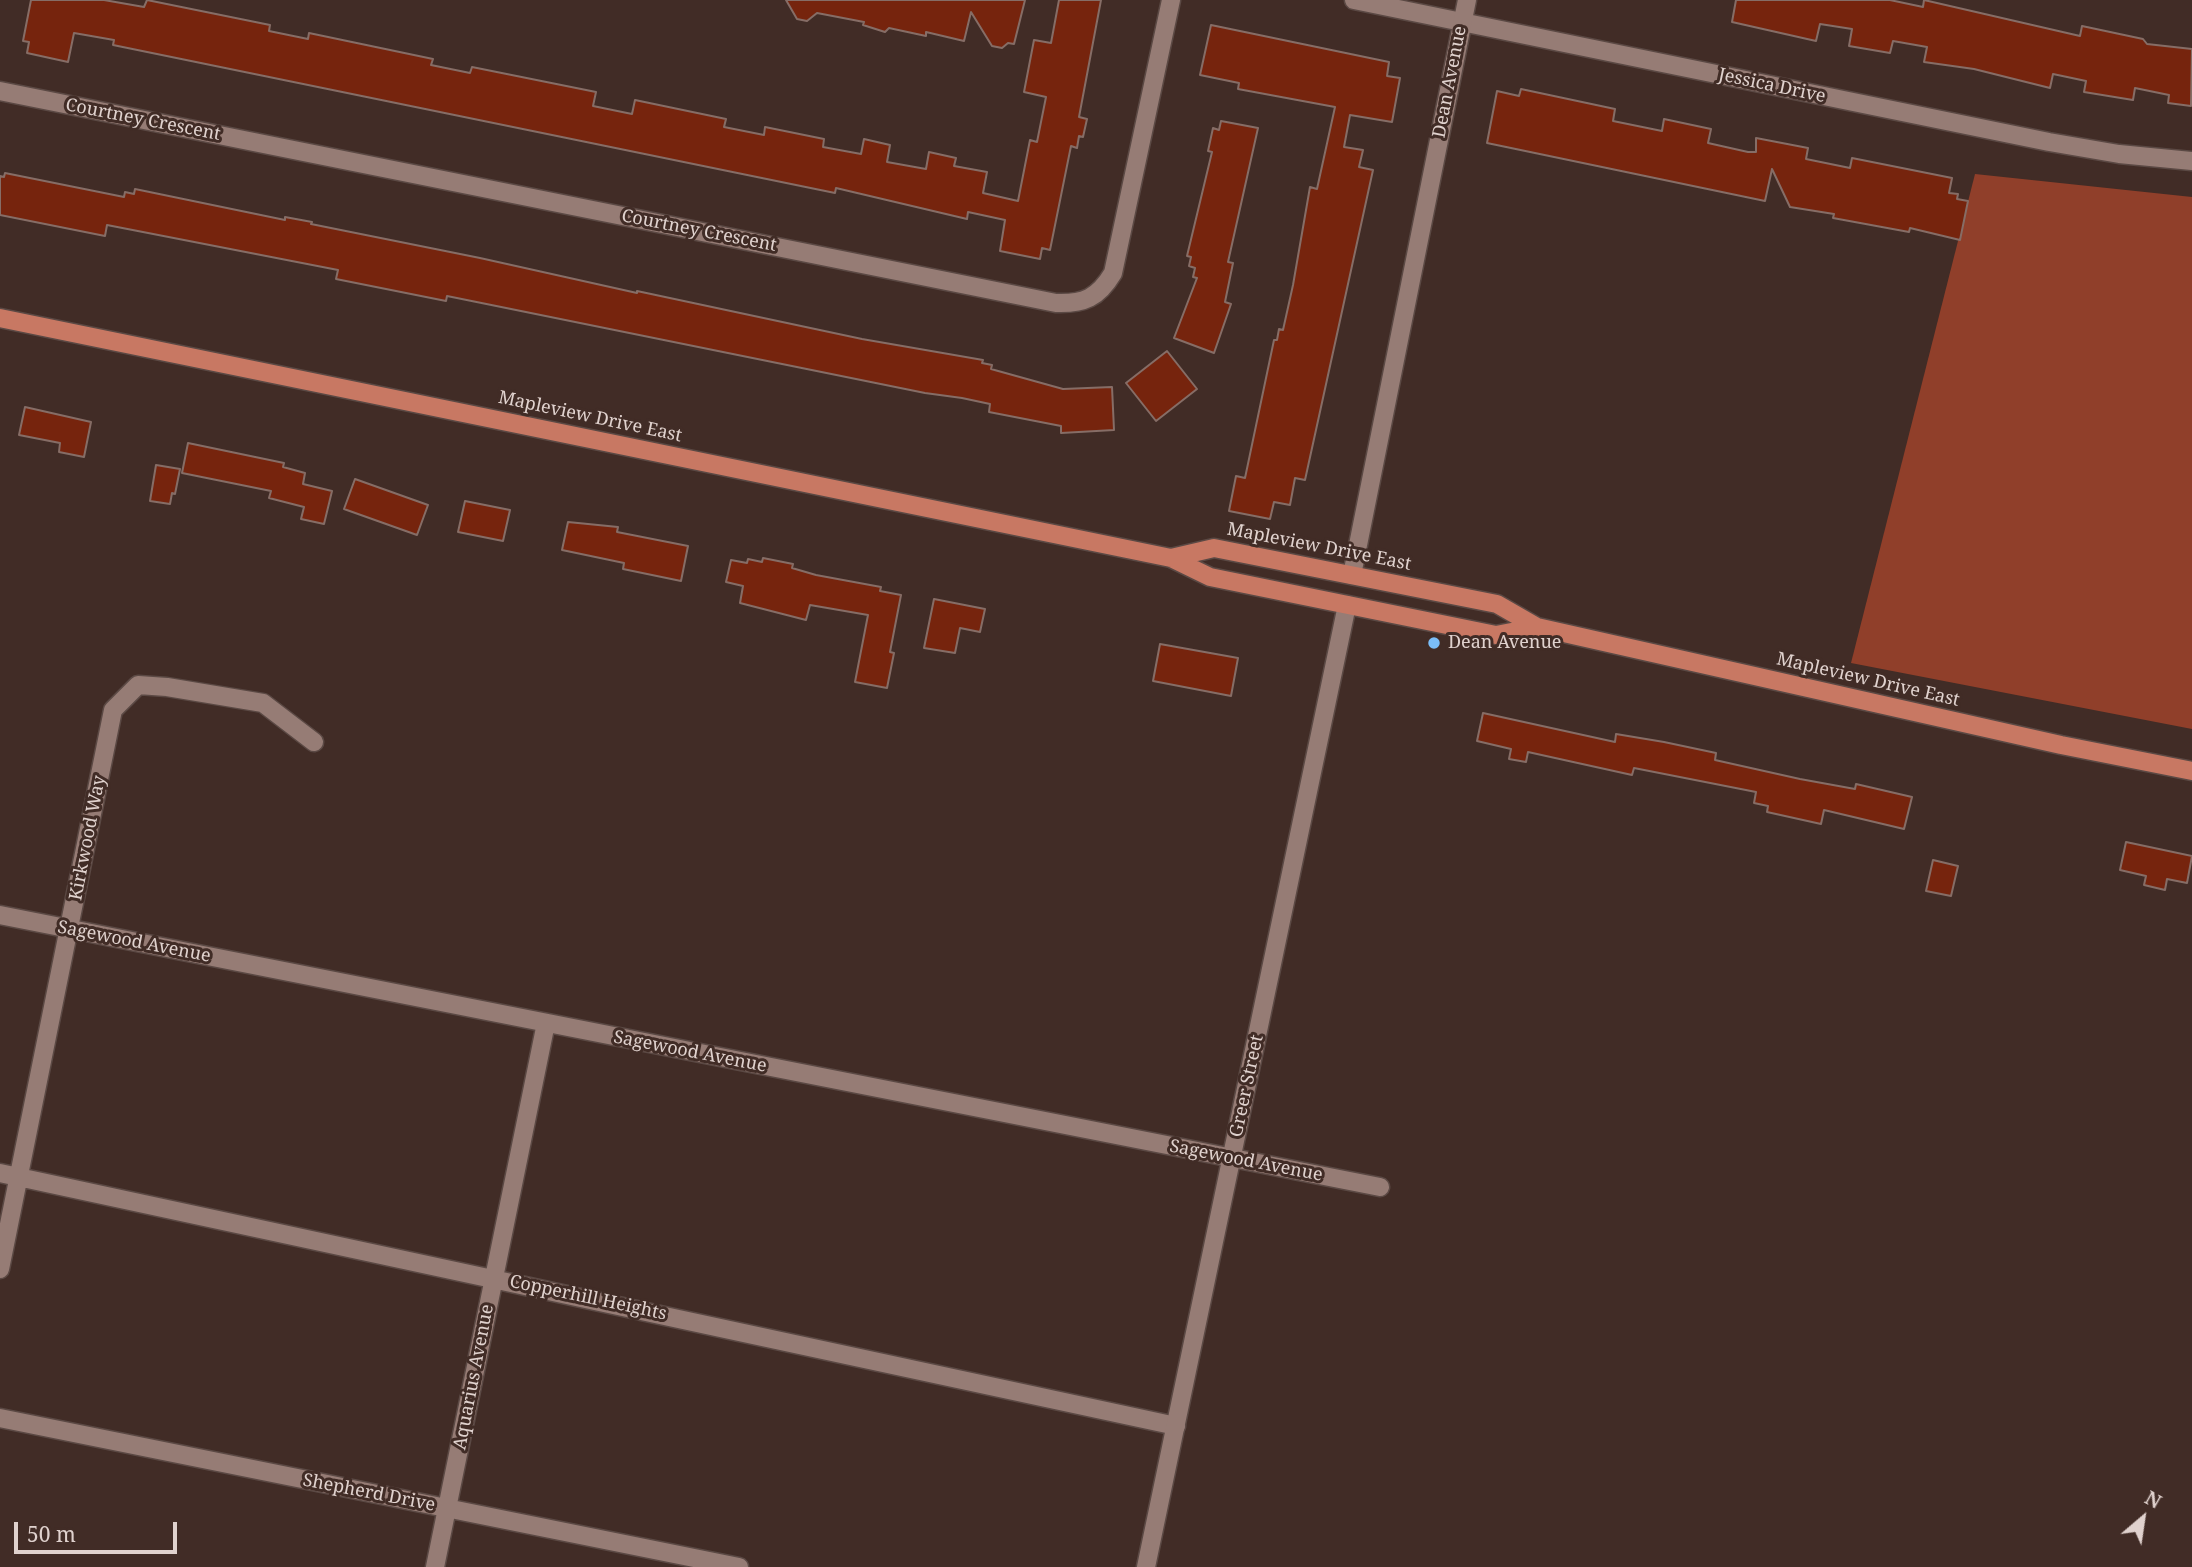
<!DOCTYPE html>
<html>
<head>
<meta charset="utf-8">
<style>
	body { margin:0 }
	#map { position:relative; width:2192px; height:1567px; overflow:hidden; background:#412c26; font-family:"Noto Serif",serif }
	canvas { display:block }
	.north { position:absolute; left:2108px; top:1483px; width:70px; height:70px; -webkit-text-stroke:5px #412c26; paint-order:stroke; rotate:29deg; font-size:19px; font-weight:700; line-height:28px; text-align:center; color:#e0d2ce }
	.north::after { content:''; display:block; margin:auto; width:24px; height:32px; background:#e0d2ce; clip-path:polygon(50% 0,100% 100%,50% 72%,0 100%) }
	.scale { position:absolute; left:14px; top:1522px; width:163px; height:32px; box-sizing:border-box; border:4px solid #e0d2ce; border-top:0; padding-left:9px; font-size:21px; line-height:24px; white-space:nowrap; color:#e0d2ce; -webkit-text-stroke:5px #412c26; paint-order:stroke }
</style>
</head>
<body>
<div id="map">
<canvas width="2192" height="1567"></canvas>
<div class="north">N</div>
<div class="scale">50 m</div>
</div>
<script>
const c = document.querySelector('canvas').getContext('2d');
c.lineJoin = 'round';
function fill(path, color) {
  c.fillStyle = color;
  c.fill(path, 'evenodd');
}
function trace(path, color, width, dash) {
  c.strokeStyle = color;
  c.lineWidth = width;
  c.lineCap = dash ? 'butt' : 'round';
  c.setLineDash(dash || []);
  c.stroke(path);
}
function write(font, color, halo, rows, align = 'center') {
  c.font = font + ' "Noto Serif",serif';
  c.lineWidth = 6;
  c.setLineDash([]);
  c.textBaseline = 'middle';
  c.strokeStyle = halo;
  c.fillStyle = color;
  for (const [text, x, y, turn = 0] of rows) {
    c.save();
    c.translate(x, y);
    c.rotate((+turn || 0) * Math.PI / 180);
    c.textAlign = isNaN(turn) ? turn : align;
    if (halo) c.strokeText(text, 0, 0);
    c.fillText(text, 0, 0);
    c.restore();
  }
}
fill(new Path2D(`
	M 1975,174 L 2192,197 L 2192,729 L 1851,663 Z`), '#903f2a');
const building = new Path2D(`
	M 31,0 L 104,0 L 144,7 L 147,0 L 270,25 L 269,31 L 308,39 L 309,33 L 433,59 L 431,65 L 470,73 L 472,67 L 596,92 L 593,106 L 632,114 L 635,100 L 726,119 L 724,127 L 764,135 L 765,127 L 824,139 L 823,147 L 861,154 L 864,139 L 890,145 L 887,162 L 926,169 L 929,152 L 956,158 L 954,166 L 987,172 L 983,193 L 1018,201 L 1030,140 L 1037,142 L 1046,97 L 1024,92 L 1034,40 L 1051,43 L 1059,0 L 1101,0 L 1079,117 L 1087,119 L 1083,137 L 1079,136 L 1077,148 L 1071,146 L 1050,250 L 1042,248 L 1040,259 L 1000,251 L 1005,220 L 968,212 L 967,219 L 836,188 L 835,193 L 113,45 L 114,40 L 74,33 L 68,62 L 27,53 L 29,42 L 23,41 Z
	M 786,0 L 1025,0 L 1014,44 L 1008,43 L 1002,48 L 992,46 L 971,12 L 964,41 L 926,32 L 926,36 L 889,28 L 885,32 L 863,25 L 864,22 L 817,13 L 807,21 L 797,19 Z
	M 1736,0 L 1890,0 L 1923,7 L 1924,0 L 2080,36 L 2082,26 L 2143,39 L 2147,44 L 2192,49 L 2191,106 L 2168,103 L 2169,95 L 2135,88 L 2133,100 L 2084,92 L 2086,81 L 2053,74 L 2050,88 L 1974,69 L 1924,62 L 1927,47 L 1893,41 L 1890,53 L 1849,46 L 1852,29 L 1820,24 L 1816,41 L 1732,22 Z
	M 1211,25 L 1389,62 L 1387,76 L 1400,78 L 1392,122 L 1350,115 L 1344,147 L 1363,150 L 1359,167 L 1373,170 L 1305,480 L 1295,478 L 1290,505 L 1274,502 L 1270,519 L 1229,511 L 1236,476 L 1245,478 L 1274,340 L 1277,340 L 1279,329 L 1283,330 L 1293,285 L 1310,187 L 1317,189 L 1335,107 L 1238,89 L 1239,83 L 1200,75 Z
	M 1521,89 L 1615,109 L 1613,121 L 1662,131 L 1664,119 L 1711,129 L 1708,143 L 1748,152 L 1756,152 L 1756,138 L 1808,148 L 1806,159 L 1850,168 L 1852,158 L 1952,178 L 1949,193 L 1958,194 L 1957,199 L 1968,201 L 1960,240 L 1910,228 L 1909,232 L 1833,218 L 1834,214 L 1790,207 L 1772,169 L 1765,201 L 1487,143 L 1497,91 L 1519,96 Z
	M 1221,121 L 1258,128 L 1228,262 L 1233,263 L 1225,302 L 1231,304 L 1214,353 L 1174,338 L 1197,278 L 1193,277 L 1195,268 L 1189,266 L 1191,257 L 1187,256 L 1212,152 L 1208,151 L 1213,128 L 1219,130 Z
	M 5,173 L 124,197 L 125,192 L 134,194 L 135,189 L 285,220 L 285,217 L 312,222 L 311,224 L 480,258 L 637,293 L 637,291 L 862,339 L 983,360 L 982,363 L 992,365 L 991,369 L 1063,389 L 1112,387 L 1114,430 L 1061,433 L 1061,426 L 989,412 L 990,404 L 962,398 L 925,393 L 447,296 L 446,301 L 336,279 L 338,270 L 107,225 L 105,236 L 0,215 L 0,176 L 4,177 Z
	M 1167,351 L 1197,389 L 1156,421 L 1126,383 Z
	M 25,407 L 91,422 L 84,457 L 59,452 L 60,443 L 19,435 Z
	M 188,443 L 284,463 L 283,467 L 305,473 L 303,484 L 332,491 L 324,524 L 301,519 L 304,507 L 269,498 L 271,491 L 182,473 Z
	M 156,465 L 180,469 L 175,494 L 172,493 L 170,504 L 150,501 Z
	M 355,479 L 428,505 L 417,535 L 344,509 Z
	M 465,501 L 510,510 L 503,541 L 458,532 Z
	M 568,522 L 618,527 L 617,532 L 688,546 L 681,581 L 623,569 L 624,563 L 562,550 Z
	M 763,558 L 793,564 L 792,568 L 816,575 L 881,587 L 880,591 L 901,595 L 890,652 L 894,653 L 887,688 L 855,682 L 868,615 L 810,605 L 806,620 L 740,603 L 743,586 L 726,582 L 731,560 L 747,563 L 748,559 L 762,562 Z
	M 934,599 L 985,609 L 980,632 L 960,628 L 955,653 L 924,648 Z
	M 1160,644 L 1238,658 L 1231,696 L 1153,681 Z
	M 1483,713 L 1615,742 L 1616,734 L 1664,742 L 1716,753 L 1715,760 L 1800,779 L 1855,789 L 1856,784 L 1912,797 L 1904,829 L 1824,810 L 1821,824 L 1767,812 L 1768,806 L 1754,803 L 1756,792 L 1634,768 L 1632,775 L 1528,752 L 1526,762 L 1509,759 L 1511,749 L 1477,741 Z
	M 2126,842 L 2192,856 L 2187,883 L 2167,879 L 2165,890 L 2144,885 L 2146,876 L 2120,870 Z
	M 1933,860 L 1958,866 L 1951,896 L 1926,891 Z`);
fill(building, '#76240d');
trace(building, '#866d66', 2);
const minor = new Path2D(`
	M 1354,0 L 2049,142 L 2119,154 L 2192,161
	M 0,91 L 1056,303 C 1084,304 1098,298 1113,273 L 1171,0
	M 0,915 L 1380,1187
	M 0,1173 L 1176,1426
	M 0,1269 L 113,710 L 138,685 L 167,687 L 263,703 L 314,742
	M 0,1418 L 739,1567
	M 435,1567 L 546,1023`);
const tertiary = new Path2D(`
	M 1352,575 L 1467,0
	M 1146,1567 L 1347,605`);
const primary = new Path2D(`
	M 0,318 L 1171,558 L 1210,577 L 1496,635 L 1537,627
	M 1171,558 L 1214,548 L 1497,604 L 1537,627 L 2061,745 L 2192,771`);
trace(minor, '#5b4944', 21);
trace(tertiary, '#5b4944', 21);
trace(primary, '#5b4944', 21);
trace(minor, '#967c75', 18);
trace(tertiary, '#967c75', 18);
trace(primary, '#c87863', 18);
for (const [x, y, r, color] of [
	[1434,643,7,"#7bbef8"]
]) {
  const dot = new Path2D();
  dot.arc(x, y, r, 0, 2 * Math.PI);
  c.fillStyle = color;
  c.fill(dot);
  trace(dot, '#412c26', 2.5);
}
write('18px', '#e0d2ce', '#412c26', [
	["Dean Avenue",1450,82,-79],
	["Jessica Drive",1772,86,12],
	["Courtney Crescent",143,120,11],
	["Courtney Crescent",699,231,11],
	["Mapleview Drive East",590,417,12],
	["Mapleview Drive East",1319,547,11],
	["Mapleview Drive East",1868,680,13],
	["Kirkwood Way",88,838,-79],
	["Sagewood Avenue",134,942,11],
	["Sagewood Avenue",690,1052,11],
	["Greer Street",1247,1086,-78],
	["Sagewood Avenue",1246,1161,11],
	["Copperhill Heights",588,1298,12],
	["Aquarius Avenue",474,1377,-79],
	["Shepherd Drive",369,1493,11]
]);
write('18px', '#e0d2ce', '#412c26', [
	["Dean Avenue",1448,643]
], 'left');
</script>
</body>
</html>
